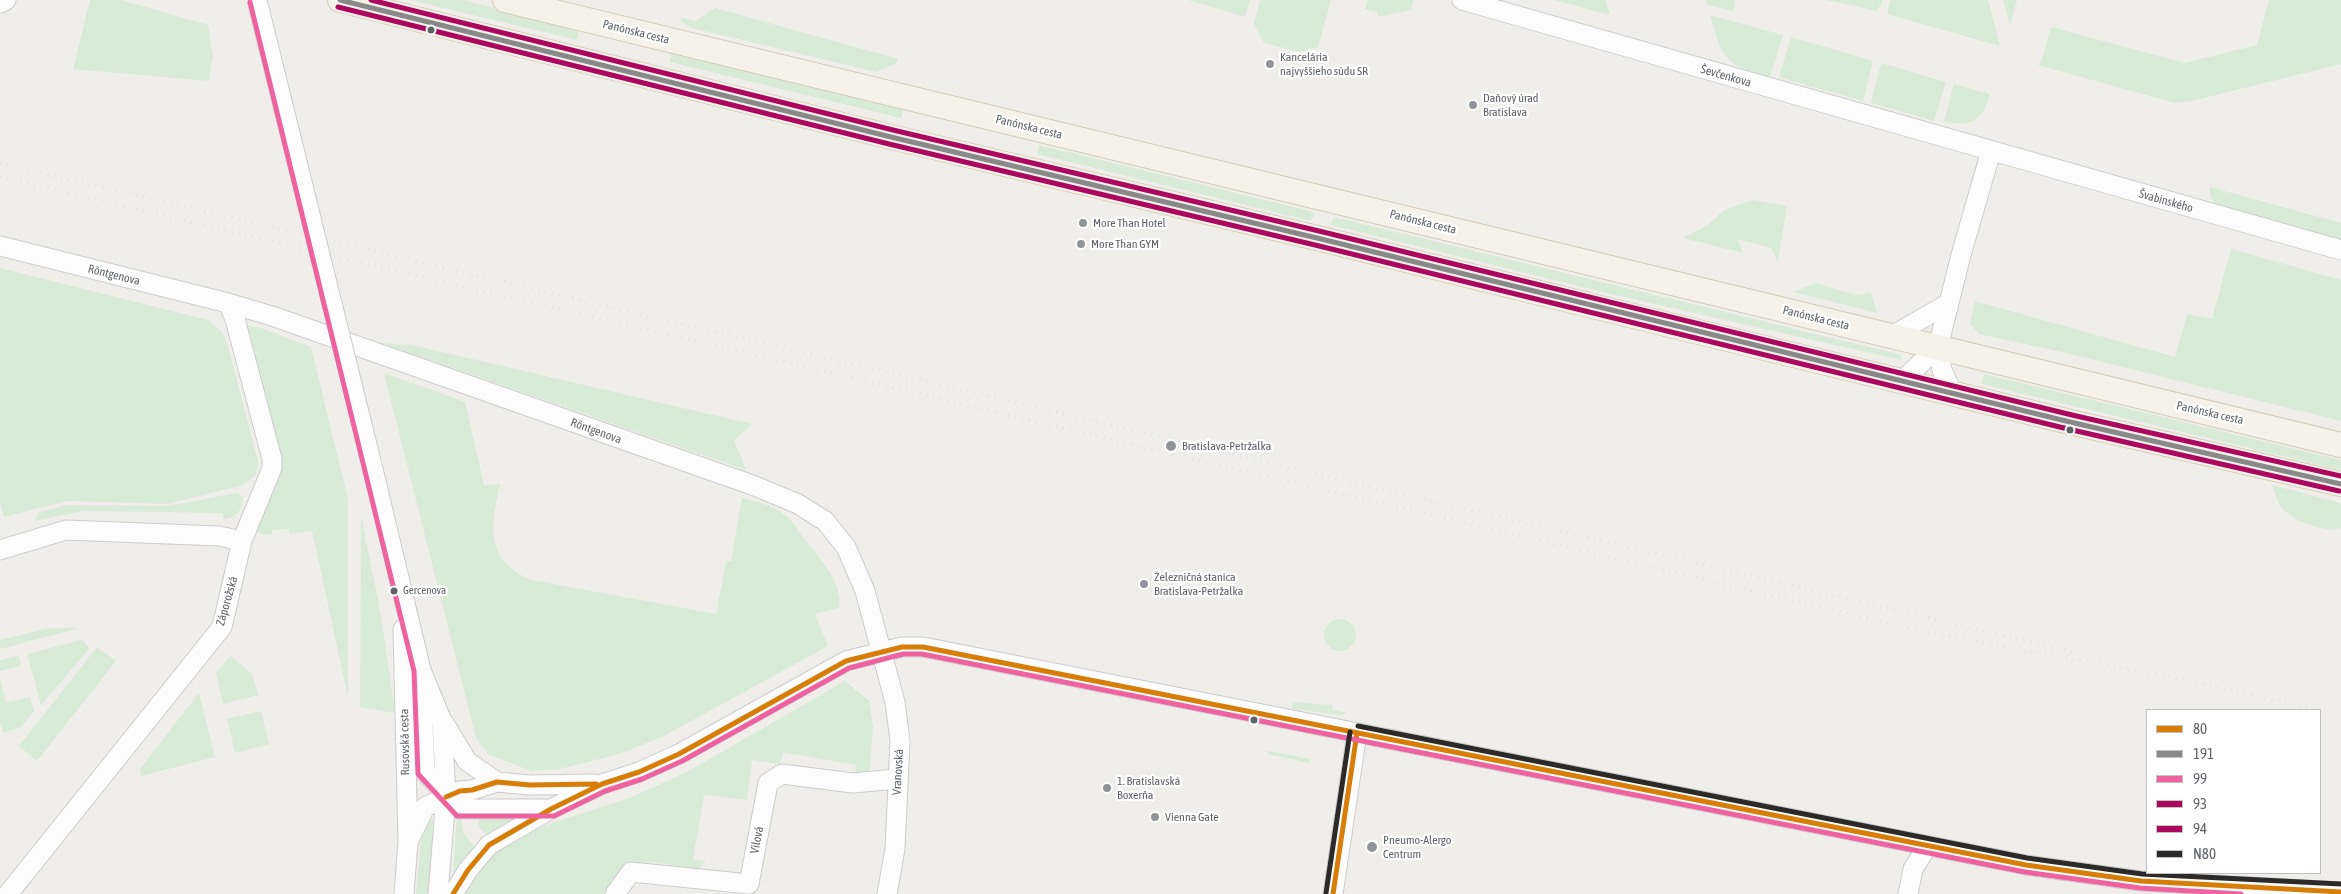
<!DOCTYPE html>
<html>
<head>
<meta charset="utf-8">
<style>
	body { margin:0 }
	#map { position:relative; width:2341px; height:894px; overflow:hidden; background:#efeeea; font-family:"Asap Condensed",sans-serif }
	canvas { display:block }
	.legend { position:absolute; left:2146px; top:709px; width:175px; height:165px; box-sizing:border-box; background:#fff; border:1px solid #bfc1c3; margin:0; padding:6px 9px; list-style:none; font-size:15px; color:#5f6368 }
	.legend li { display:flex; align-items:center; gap:10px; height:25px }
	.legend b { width:25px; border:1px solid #bfc1c3 }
</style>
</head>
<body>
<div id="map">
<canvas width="2341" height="894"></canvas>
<ul class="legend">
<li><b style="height:6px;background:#d77e09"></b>80</li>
<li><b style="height:6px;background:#898989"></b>191</li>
<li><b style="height:6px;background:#ee639f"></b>99</li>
<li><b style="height:6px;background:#ab075f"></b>93</li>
<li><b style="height:6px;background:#ab075f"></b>94</li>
<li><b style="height:6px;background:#2b2a29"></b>N80</li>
</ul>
</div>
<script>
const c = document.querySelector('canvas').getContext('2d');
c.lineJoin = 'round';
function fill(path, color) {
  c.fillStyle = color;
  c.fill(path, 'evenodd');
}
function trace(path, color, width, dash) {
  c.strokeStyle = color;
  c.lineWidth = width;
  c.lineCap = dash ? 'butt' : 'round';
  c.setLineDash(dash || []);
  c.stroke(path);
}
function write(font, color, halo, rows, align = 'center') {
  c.font = font + ' "Asap Condensed",sans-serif';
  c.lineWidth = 4.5;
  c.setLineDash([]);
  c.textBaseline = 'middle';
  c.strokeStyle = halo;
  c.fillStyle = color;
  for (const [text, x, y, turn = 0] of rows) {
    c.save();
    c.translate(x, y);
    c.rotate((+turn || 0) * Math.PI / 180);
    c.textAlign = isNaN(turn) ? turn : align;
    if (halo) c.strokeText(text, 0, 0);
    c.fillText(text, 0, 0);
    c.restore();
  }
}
fill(new Path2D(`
	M 90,0 L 121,0 L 208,25 L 213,56 L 209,81 L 73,69 Z
	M 410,0 L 462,0 L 579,28 L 577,40 Z
	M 1188,0 L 1250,0 L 1245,17 Z
	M 1260,0 L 1331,0 L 1318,47 L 1300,52 L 1264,43 L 1254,24 Z
	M 1368,0 L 1414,0 L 1411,10 L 1377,17 L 1378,12 L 1365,9 Z
	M 1554,0 L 1605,0 L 1610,15 Z
	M 1706,0 L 1734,0 L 1735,7 L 1733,11 L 1708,5 Z
	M 1827,0 L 1883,0 L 1877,11 Z
	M 1890,0 L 1988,0 L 2000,46 L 1887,14 Z
	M 2003,0 L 2017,0 L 2010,25 Z
	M 2269,0 L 2341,0 L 2341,64 L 2192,101 L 2175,103 L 2038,65 L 2042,60 L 2051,27 L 2185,63 L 2257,45 Z
	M 715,8 L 898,59 L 896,63 L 877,72 L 692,28 L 682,22 L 680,17 L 696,21 Z
	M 1710,15 L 1783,35 L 1770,77 C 1724,64 1723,60 1710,15 Z
	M 1791,37 L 1873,61 L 1863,101 L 1779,77 Z
	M 672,51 L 904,108 L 901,118 L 670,62 Z
	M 1881,63 L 1946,82 L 1934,121 L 1871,103 Z
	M 1954,84 L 1990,94 C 1983,121 1970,128 1944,121 Z
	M 1039,145 L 1314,212 L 1311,221 L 1037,154 Z
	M 2210,187 L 2341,223 L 2341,240 L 2217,205 L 2210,197 Z
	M 1753,200 L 1787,206 L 1778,262 L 1771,248 L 1737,239 L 1743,253 L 1683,238 L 1708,225 L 1723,211 Z
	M 1334,217 L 1902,355 L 1901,360 L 1611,294 L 1331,225 Z
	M 2231,249 L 2341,280 L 2341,421 L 2062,352 L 1979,334 L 1970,324 L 1975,301 L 2175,357 L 2187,314 L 2212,319 Z
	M 0,268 L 208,320 L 221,331 L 228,346 L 258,462 L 256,475 L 243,485 L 166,504 L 66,501 L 4,517 L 0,502 Z
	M 1816,283 L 1856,295 L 1871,293 L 1877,313 L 1794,292 Z
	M 244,325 L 261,328 L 311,347 L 348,499 L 348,697 L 312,531 L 289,534 L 289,529 L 272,530 L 272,534 L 265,535 L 257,532 L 255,528 L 277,471 Z
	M 381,343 L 412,345 L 752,424 L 734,440 L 746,470 Z
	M 384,373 L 465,402 L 484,485 L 500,484 C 491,525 484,561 532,580 L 716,614 L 726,561 L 731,561 L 742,498 C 757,502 773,505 785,515 C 792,520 797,529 802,536 C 816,553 845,585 839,608 L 815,614 L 828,646 L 662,737 L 616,755 L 560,769 L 531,771 L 488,754 L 476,738 Z
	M 1984,374 L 2341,460 L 2341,470 L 1982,384 Z
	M 2272,485 L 2341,503 L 2341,528 C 2327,534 2290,520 2281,507 C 2277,501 2275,492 2272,485 Z
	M 236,493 L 242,496 C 245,508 236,519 223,519 L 223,513 L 82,511 L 35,521 L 38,513 L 66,505 L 169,506 Z
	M 361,515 L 382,622 L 395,713 L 360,707 Z
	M1324 635a16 16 0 1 1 32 0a16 16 0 1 1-32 0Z
	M 49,628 L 79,628 L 0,649 L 0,640 Z
	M 82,640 L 90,648 L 41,705 L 27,654 Z
	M 97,647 L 116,661 L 37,761 L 19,746 Z
	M 19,656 L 21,666 L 0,671 L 0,660 Z
	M 230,656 L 252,674 L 258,695 L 223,704 L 216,673 Z
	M 0,679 L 6,703 L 30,697 L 34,711 L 21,727 L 3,733 L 0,722 Z
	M 845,681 L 869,701 L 873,727 L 869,775 L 854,778 L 856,765 L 783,752 L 780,764 L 752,760 L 747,800 L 704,795 L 693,859 L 706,861 L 696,870 C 672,866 639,854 619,871 C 613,877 608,887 603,894 L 464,894 L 480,866 L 507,841 L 555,822 L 632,797 L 687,772 Z
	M 199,693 L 215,757 L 141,776 L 140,769 Z
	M 1293,702 L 1332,705 L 1333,710 L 1347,713 L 1342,715 L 1292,709 Z
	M 261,711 L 269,744 L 235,753 L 227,719 Z
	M 1268,751 L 1310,759 L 1310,763 L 1267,754 Z
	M 457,816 L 461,816 L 463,832 L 475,848 L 468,855 L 455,877 L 453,877 Z
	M 478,816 L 515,816 L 516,820 L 502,826 L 488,836 L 479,827 Z
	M 433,818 L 431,874 L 427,894 L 416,894 L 421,836 L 424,828 Z`), '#d8ebd6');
const minor = new Path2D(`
	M 1462,0 L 2341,250
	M 0,3 L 6,0
	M 0,246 L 228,303 L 272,316 L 755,486 L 798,504 L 825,521 L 846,547 L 865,591 L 895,702 L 900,741 L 895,849 L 887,894
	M 1892,336 L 1949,303
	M 1903,380 L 1938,347
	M 1952,392 L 1942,370 L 1938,347 L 1961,255 L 1991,151
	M 373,469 L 421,670 L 442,721 L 446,797 L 438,894
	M 0,550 L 66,530 L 219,536 L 242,541
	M 403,629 L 408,842 L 404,894
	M 421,681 L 425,772 L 460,809 L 550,809
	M 444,723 L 467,761 L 497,782
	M 409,840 L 425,807 L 460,791 L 472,790 L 497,782 L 530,785 L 595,784
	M 8,894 L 222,627 L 242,541 L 272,468 L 272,459 L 235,319 L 228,303
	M 453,894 L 468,870 L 489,845 L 551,809 L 602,784 L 639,772 L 679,754 L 846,661 L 902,647 L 923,647 L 2026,865 L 2141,881 L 2341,892
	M 615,894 L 631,872 L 749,884 L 768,783 L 782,774 L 853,783 L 897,779
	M 1333,894 L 1357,733
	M 1908,894 L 1913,869 L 1927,847`);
const major = new Path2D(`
	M 340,0 L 891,137 L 1317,238 L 1678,327 L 2070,422 L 2341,484
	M 505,0 L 2341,445`);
trace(minor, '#cbcccc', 21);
trace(major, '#d7ceb8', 26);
trace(minor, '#fdfcfc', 19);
trace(major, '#f4f2e9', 24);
trace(new Path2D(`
	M 0,163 L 2077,653
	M 0,177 L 1906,627 L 1983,643 L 2163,675 L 2319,710`), '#e4e4e4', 4, [1, 6]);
const minorBridge = new Path2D(`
	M 257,0 L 373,469`);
trace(minorBridge, '#cbcccc', 21, []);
trace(minorBridge, '#fdfcfc', 19);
trace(new Path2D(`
	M 446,797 L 460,791 L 472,790 L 497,782 L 530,785 L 596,784
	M 453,894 L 468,870 L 489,845 L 551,809 L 602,784 L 639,772 L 679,754 L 846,661 L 902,647 L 923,647 L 2026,865 L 2141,881 L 2341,892
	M 1333,894 L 1357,733`), '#d77e09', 5);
trace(new Path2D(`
	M 340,0 L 891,137 L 1317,238 L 2070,422 L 2341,484`), '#898989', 5);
trace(new Path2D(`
	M 250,2 L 414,671 L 418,774 L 457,816 L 554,816 L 605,791 L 642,779 L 682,761 L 849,668 L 903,654 L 922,654 L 2025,872 L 2140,888 L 2241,894`), '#ee639f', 5);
trace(new Path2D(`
	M 338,7 L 889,144 L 1315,245 L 2068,429 L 2339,491`), '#ab075f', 5);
trace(new Path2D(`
	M 371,0 L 893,130 L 1319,231 L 2072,415 L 2341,476`), '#ab075f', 5);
trace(new Path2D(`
	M 1358,726 L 2027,858 L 2142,874 L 2341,884
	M 1326,893 L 1350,732`), '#2b2a29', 5);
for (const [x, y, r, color] of [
	[431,30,4.5,"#5f6368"],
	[1270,64,5,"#919496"],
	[1473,105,5,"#919496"],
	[1083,223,5,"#919496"],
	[1081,244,5,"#919496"],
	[2070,430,4.5,"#5f6368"],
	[1171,446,6,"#919496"],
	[1144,584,5,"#919496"],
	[394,591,4.5,"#5f6368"],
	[1254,720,4.5,"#5f6368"],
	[1107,788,5,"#919496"],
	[1155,817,5,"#919496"],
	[1372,847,6,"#919496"]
]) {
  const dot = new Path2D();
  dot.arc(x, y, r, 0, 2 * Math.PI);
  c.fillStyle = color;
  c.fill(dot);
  trace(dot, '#fff', 2);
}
write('11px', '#5f6368', '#fff', [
	["Gercenova",403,591]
], 'left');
write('12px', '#5f6368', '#fff', [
	["Panónska cesta",636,32,14],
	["Ševčenkova",1726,76,16],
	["Panónska cesta",1029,127,14],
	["Švabinského",2166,201,16],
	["Panónska cesta",1423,222,14],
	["Röntgenova",114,275,14],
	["Panónska cesta",1816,318,14],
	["Panónska cesta",2210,413,13],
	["Röntgenova",596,431,20],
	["Záporožská",227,601,-74],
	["Rusovská cesta",405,742,-91],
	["Vranovská",898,772,-87],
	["Vilová",757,840,-79]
]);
write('12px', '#5f6368', '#fff', [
	["Kancelária",1280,57],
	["najvyššieho súdu SR",1280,71],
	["Daňový úrad",1483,98],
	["Bratislava",1483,112],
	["More Than Hotel",1093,223],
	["More Than GYM",1091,244],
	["Bratislava-Petržalka",1182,446],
	["Železničná stanica",1154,577],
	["Bratislava-Petržalka",1154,591],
	["1. Bratislavská",1117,781],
	["Boxerňa",1117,795],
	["Vienna Gate",1165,817],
	["Pneumo-Alergo",1383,840],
	["Centrum",1383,854]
], 'left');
</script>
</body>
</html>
